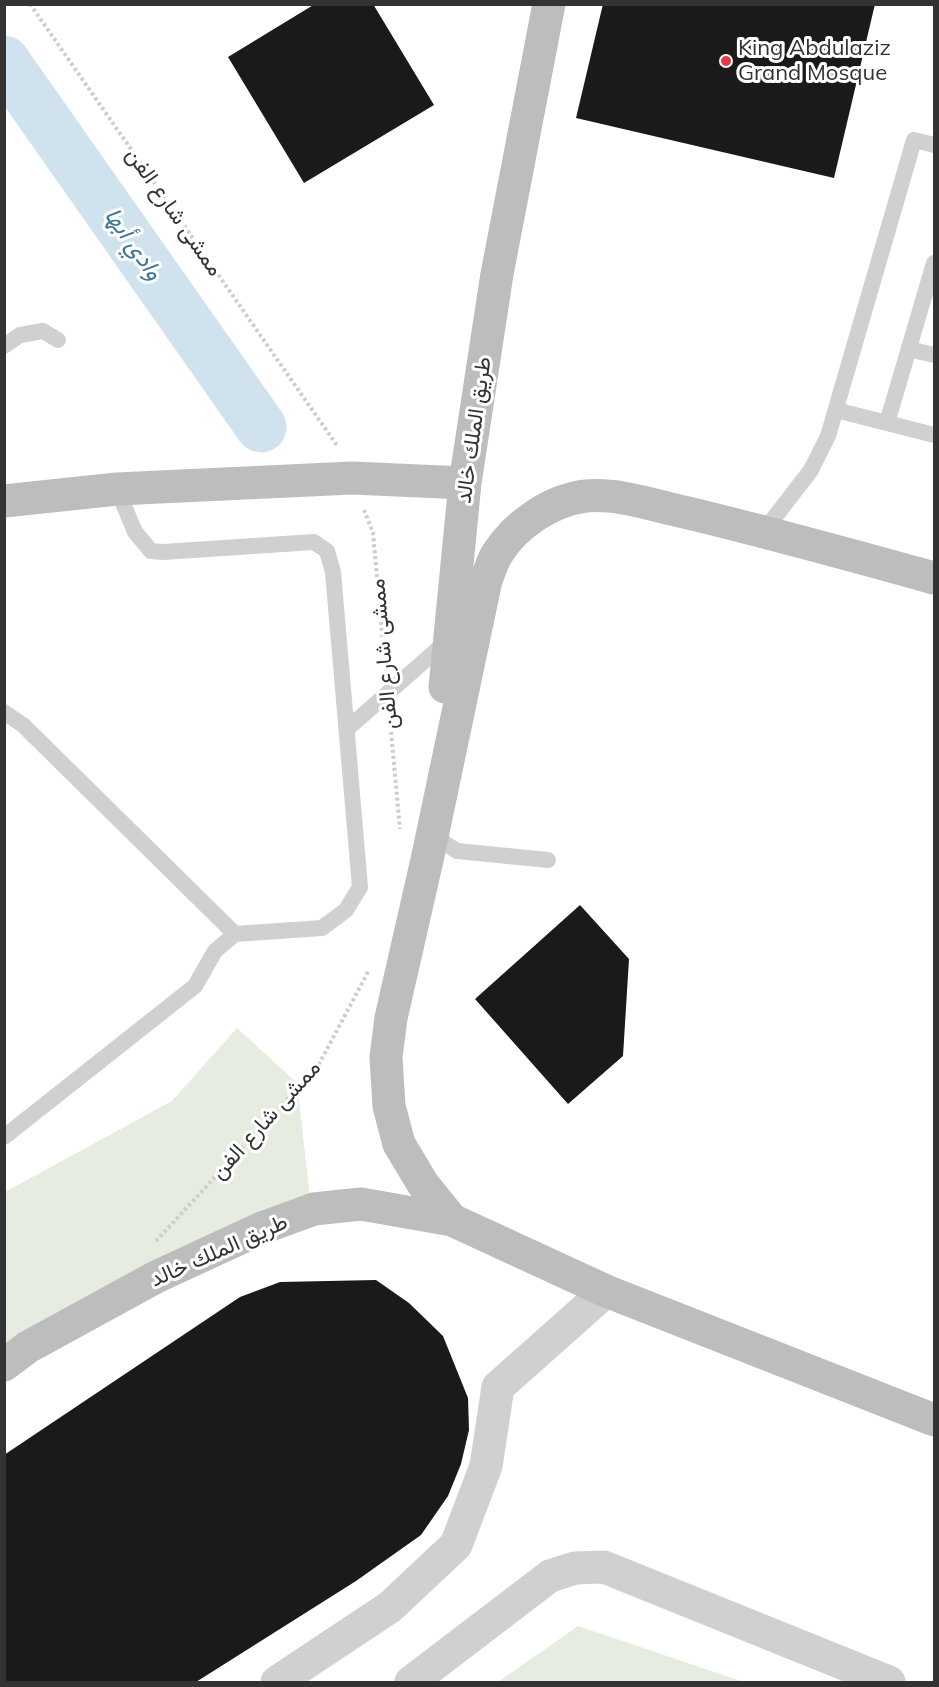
<!DOCTYPE html>
<html>
<head>
<meta charset="utf-8">
<style>
	body { margin:0 }
	#map { position:relative; width:939px; height:1687px; overflow:hidden; background:#fff; font-family:Mulish,sans-serif }
	canvas { display:block }
	.frame { position:absolute; inset:0; border:6px solid #333; pointer-events:none }
</style>
</head>
<body>
<div id="map">
<canvas width="939" height="1687"></canvas>
<div class="frame"></div>
</div>
<script>
const c = document.querySelector('canvas').getContext('2d');
c.lineJoin = 'round';
function fill(path, color) {
  c.fillStyle = color;
  c.fill(path, 'evenodd');
}
function trace(path, color, width, dash) {
  c.strokeStyle = color;
  c.lineWidth = width;
  c.lineCap = dash ? 'butt' : 'round';
  c.setLineDash(dash || []);
  c.stroke(path);
}
function write(font, color, halo, rows, align = 'center') {
  c.font = font + ' Mulish,Vazirmatn,sans-serif';
  c.lineWidth = 6;
  c.setLineDash([]);
  c.textBaseline = 'middle';
  c.strokeStyle = halo;
  c.fillStyle = color;
  for (const [text, x, y, turn = 0] of rows) {
    c.save();
    c.translate(x, y);
    c.rotate((+turn || 0) * Math.PI / 180);
    c.textAlign = isNaN(turn) ? turn : align;
    if (halo) c.strokeText(text, 0, 0);
    c.fillText(text, 0, 0);
    c.restore();
  }
}
fill(new Path2D(`
	M 237,1028 L 297,1083 L 310,1197 L 5,1344 L 5,1192 L 172,1101 Z
	M 578,1626 L 744,1682 L 498,1682 Z`), '#e6ecdf');
trace(new Path2D(`
	M 4,61 L 261,427`), '#cfe2ee', 51);
fill(new Path2D(`
	M 315,4 L 373,4 L 434,105 L 304,183 L 228,57 Z
	M 603,4 L 875,4 L 834,178 L 576,118 Z
	M 580,905 L 629,959 L 623,1056 L 568,1104 L 475,999 Z
	M 376,1280 L 409,1303 L 443,1336 L 468,1398 L 469,1430 L 461,1464 L 448,1496 L 421,1535 L 356,1581 L 196,1682 L 4,1682 L 4,1455 L 240,1297 L 280,1282 Z`), '#1a1a1a');
trace(new Path2D(`
	M 30,4 L 338,447
	M 364,510 L 373,533 L 385,665
	M 390,720 L 400,829
	M 156,1241 L 318,1066 L 369,970`), '#cdcdcd', 4, [3, 3]);
trace(new Path2D(`
	M 4,346 L 20,335 L 43,331 L 58,340
	M 909,349 L 934,355
	M 836,410 L 934,435
	M 887,423 L 934,263
	M 764,531 L 811,470 L 828,436 L 914,140 L 934,145
	M 4,712 L 23,725 L 235,934
	M 347,729 L 447,641
	M 432,835 L 457,851 L 548,860
	M 4,1137 L 195,986 L 215,951 L 235,934 L 322,928 L 346,910 L 360,887 L 333,572 L 327,551 L 314,542 L 163,552 L 151,551 L 135,532 L 117,489`), '#d0d0d0', 16);
trace(new Path2D(`
	M 277,1682 L 390,1607 L 456,1545 L 486,1466 L 498,1387 L 606,1291
	M 411,1682 L 550,1576 L 575,1568 L 604,1567 L 889,1682`), '#d0d0d0', 33);
trace(new Path2D(`
	M 4,501 L 117,489 L 352,478 L 465,483
	M 934,578 C 851,555 768,532 684,512 C 653,505 618,493 586,496 C 551,500 515,525 497,554 C 492,562 490,571 486,580 L 427,860 L 391,1018 L 386,1057 L 389,1106 L 399,1144 L 423,1184 L 452,1220 L 606,1291 L 934,1420
	M 445,687 L 465,483 L 497,274 L 549,4
	M 4,1365 L 28,1347 L 156,1277 L 262,1228 L 314,1209 L 361,1204 L 452,1220`), '#bdbdbd', 33);
for (const [x, y, r, color] of [
	[726,61,6,"#e63946"]
]) {
  const dot = new Path2D();
  dot.arc(x, y, r, 0, 2 * Math.PI);
  c.fillStyle = color;
  c.fill(dot);
  trace(dot, '#fff', 2);
}
write('22px', '#333', '#fff', [
	["King Abdulaziz",738,48],
	["Grand Mosque",738,73]
], 'left');
write('22px', '#333', '#fff', [
	["ممشى شارع الفن",174,212,55],
	["طريق الملك خالد",474,430,-82],
	["ممشى شارع الفن",384,654,-95],
	["ممشى شارع الفن",266,1120,-48],
	["طريق الملك خالد",219,1251,-24]
]);
write('italic 24px', '#3f7597', '#fff', [
	["وادي أبها",133,244,55]
]);
</script>
</body>
</html>
